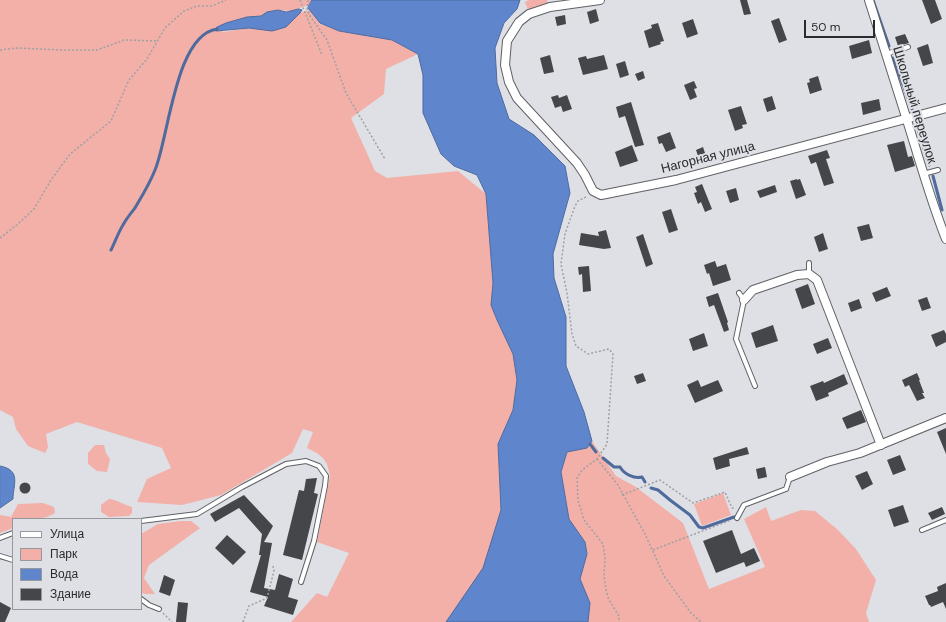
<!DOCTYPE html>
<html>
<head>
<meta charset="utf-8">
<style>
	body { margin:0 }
	#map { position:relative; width:946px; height:622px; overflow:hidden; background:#dee0e5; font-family:"DM Sans",sans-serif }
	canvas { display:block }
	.legend { position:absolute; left:12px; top:518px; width:130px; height:92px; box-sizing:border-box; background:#dee0e5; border:1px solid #96989b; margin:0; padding:5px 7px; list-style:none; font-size:12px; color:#2a2b2d }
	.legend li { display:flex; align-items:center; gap:8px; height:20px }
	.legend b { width:20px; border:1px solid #96989b }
	.scale { position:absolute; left:804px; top:20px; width:71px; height:18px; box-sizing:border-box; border:2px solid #2a2b2d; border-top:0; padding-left:5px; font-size:12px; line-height:14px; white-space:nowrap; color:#2a2b2d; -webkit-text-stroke:3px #dee0e5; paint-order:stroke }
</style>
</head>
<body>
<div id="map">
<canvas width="946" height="622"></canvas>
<ul class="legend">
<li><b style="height:5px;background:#fff"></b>Улица</li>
<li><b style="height:11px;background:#f2b0a9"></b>Парк</li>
<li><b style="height:11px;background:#5f85cd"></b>Вода</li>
<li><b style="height:11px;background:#444649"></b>Здание</li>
</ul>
<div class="scale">50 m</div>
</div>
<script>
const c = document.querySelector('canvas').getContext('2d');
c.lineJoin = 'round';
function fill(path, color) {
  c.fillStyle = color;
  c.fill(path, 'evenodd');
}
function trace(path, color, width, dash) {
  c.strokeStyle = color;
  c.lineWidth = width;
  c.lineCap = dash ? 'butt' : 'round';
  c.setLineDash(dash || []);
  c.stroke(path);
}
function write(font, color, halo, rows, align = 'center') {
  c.font = font + ' "DM Sans",sans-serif';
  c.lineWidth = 4;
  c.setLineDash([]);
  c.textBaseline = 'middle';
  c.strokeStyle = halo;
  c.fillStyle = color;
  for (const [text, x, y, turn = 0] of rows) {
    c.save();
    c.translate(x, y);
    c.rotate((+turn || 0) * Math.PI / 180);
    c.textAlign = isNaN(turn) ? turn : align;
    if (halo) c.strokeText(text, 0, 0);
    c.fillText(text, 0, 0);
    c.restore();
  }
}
fill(new Path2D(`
	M 0,0 L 312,0 L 309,5 L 291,11 L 278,10 L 267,12 L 262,16 L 247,17 L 217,27 L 223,32 L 249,28 L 286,27 L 300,13 L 309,10 L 320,24 L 339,31 L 392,40 L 418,54 L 386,69 L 384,94 L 351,118 L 375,171 L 387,178 L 458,171 L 486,194 L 493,283 L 491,305 L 497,320 L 513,354 L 517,380 L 513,410 L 498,444 L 501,510 L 484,568 L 580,579 L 587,554 L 585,542 L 569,519 L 561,472 L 567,452 L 587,448 L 592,441 L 616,476 L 636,487 L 683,523 L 709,589 L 765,567 L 744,519 L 766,507 L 771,521 L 801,510 L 815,511 L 837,529 L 856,549 L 876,580 L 866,613 L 869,622 L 291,622 L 317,593 L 327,597 L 349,553 L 317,542 L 330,476 C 327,459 323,456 307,448 L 313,432 L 303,429 L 292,453 L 221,495 L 182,505 L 137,502 L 147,479 L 171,468 L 162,448 L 77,422 L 46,434 L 48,447 L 45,453 L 28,446 L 16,429 L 13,417 L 0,410 Z
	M 529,0 L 547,0 L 548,3 L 528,10 L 525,2 Z
	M 95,445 L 104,445 L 106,453 L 110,459 L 107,472 L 97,471 L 88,464 L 88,453 Z
	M 723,493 L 731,515 L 702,526 L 694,504 Z
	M 109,499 C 119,500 123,505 132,507 L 132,513 L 129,516 L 109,517 L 101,512 L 101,505 Z
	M 43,503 L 54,507 L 55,513 C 43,521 27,519 13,519 L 13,528 L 0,533 L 0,515 L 11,517 L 18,504 Z
	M 181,521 L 191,521 L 200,528 L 149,565 L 144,578 L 155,594 L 146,594 L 141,593 L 141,534 L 158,524 Z`), '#f2b0a9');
const water = new Path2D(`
	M 312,0 L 520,0 L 517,9 L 504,23 L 495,48 L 497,83 L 509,119 L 534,135 L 565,166 L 570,193 L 553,254 L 554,278 L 566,317 L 566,366 L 584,412 L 592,441 L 587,448 L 567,452 L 561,472 L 569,519 L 585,542 L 587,554 L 580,579 L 590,603 L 588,622 L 446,622 L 483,568 L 501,510 L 498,444 L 513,410 L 517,380 L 513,354 L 497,320 L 491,305 L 493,283 L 486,194 L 477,175 L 454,166 L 441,154 L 423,113 L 423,75 L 418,54 L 392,40 L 339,31 L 320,23 L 308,8 Z
	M 299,9 L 302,10 L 300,13 L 286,27 L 272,31 L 249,28 L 216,31 L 214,30 L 217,27 L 226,23 L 247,17 L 261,16 L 267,12 L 278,10 L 286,12 Z
	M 0,466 C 22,470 13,485 13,499 L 0,508 Z`);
fill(water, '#5f85cd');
trace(water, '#4f6a9d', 1);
trace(new Path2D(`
	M 873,0 L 889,46
	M 893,58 L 912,109
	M 916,123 L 929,165
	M 933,176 L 942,210
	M 111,250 C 115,242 118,233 123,225 C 126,219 131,213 135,208 C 142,196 150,183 155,170 C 169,137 175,35 217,29
	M 590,444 L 596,452
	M 603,458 L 614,467 L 620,467 C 624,474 634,479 642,477 L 645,482
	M 651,488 L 658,490 L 670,500 L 690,515 L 699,527 L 703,528 L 734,517`), '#4f6a9d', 3);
fill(new Path2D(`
	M 740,0 L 747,0 L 751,14 L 744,15 Z
	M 922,0 L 935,0 L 942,19 L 931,24 Z
	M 596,9 L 599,21 L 590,24 L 587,12 Z
	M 565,15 L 566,24 L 557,26 L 555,17 Z
	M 779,18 L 787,40 L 779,43 L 771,21 Z
	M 693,19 L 698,34 L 687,38 L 682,23 Z
	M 658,23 L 664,41 L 660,42 L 661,44 L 649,48 L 644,31 L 652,28 L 651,25 Z
	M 905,34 L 909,43 L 898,46 L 895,37 Z
	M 869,40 L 872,53 L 852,59 L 849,46 Z
	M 928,44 L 933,63 L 923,66 L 917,48 Z
	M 550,55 L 554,72 L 544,74 L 540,58 Z
	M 604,55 L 608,69 L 583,75 L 578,58 L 586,56 L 587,59 Z
	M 625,61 L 629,75 L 620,78 L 616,64 Z
	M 643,71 L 645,78 L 638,81 L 635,74 Z
	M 818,76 L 822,90 L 810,94 L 807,83 L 810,82 L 809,79 Z
	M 694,81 L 697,88 L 694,89 L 697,97 L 690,100 L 684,85 Z
	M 558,95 L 559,98 L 567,95 L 572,109 L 563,112 L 561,106 L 555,108 L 551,97 Z
	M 772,96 L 776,109 L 767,112 L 763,99 Z
	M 879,99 L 881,110 L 863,115 L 861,103 Z
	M 631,102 L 644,145 L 635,147 L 625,116 L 619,118 L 616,107 Z
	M 741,106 L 747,124 L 742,125 L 743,128 L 735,131 L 728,110 Z
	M 670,132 L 676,148 L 666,152 L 662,143 L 659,144 L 657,137 Z
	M 904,141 L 908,157 L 912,156 L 915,166 L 895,172 L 887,145 Z
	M 632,145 L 638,161 L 620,167 L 615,152 Z
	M 703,147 L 706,156 L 699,159 L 696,150 Z
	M 827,150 L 830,158 L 826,159 L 834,183 L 824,186 L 816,162 L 811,164 L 808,156 Z
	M 797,179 L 797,180 L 800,179 L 806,195 L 796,199 L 790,181 Z
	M 702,184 L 712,209 L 705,212 L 701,202 L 698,204 L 694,193 L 697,192 L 695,187 Z
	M 775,185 L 777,192 L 760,198 L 757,191 Z
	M 736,188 L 739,200 L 730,203 L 726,191 Z
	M 671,209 L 678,230 L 669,233 L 662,212 Z
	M 869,224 L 873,238 L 861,241 L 857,227 Z
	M 606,230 L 611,248 L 604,249 L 579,245 L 581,233 L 599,236 L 598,232 Z
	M 823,233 L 828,249 L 819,252 L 814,237 Z
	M 643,234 L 653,264 L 646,267 L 636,237 Z
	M 715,261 L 717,267 L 726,264 L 731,280 L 713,286 L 709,273 L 707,274 L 704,265 Z
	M 589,266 L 591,291 L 583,292 L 582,274 L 579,275 L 578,267 Z
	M 808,284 L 815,304 L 802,309 L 795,289 Z
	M 887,287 L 891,296 L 876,302 L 872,293 Z
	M 718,293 L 728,322 L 727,323 L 729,330 L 724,332 L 714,305 L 709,307 L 706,297 Z
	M 927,297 L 931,308 L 922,311 L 918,300 Z
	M 859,299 L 862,308 L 851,312 L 848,303 Z
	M 773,325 L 778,341 L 756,348 L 751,333 Z
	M 944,330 L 946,334 L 946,342 L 936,347 L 931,335 Z
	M 704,333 L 708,346 L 693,351 L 689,339 Z
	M 828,338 L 832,348 L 817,354 L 813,344 Z
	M 643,373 L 646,381 L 637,384 L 634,376 Z
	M 917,373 L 920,380 L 919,380 L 924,393 L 922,393 L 925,398 L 917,401 L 909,385 L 905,387 L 902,380 Z
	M 844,374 L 848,384 L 828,393 L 829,396 L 816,401 L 810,386 L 823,381 L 824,383 Z
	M 698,380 L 701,387 L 718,380 L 723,391 L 695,403 L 687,385 Z
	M 861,410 L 866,422 L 847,429 L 842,418 Z
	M 946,428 L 946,454 L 937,432 Z
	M 747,447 L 749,454 L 729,459 L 730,466 L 716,470 L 713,458 Z
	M 900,455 L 906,470 L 893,475 L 887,460 Z
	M 765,467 L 767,477 L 758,479 L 756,469 Z
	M 867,471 L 873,484 L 862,490 L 855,476 Z
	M 317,478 L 314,493 L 318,494 L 302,560 L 283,555 L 299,490 L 304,491 L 306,479 Z
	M19.5 488a5.5 5.5 0 1 1 11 0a5.5 5.5 0 1 1-11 0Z
	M 244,495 L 273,526 L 264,542 L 272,543 L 264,588 L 275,590 L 279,574 L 293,579 L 288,597 L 298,600 L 293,615 L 264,606 L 268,597 L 250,592 L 261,555 L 259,555 L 262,534 L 239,508 L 215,522 L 210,514 Z
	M 903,505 L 909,522 L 894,527 L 888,510 Z
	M 942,507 L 945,514 L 932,520 L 928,513 Z
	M 732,530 L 741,554 L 754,548 L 760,561 L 746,567 L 744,562 L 716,573 L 703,541 Z
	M 227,535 L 246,552 L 233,565 L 215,548 Z
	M 164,575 L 175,580 L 170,596 L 159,592 Z
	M 946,583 L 946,609 L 943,602 L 931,607 L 930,605 L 929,605 L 925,596 L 938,591 L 937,587 Z
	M 0,602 L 11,608 L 5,622 L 0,622 Z
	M 178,602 L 188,603 L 186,622 L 176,622 Z`), '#444649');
const service = new Path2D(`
	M 886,54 L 908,47
	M 923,174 L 938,170
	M 809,274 L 809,263
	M 739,293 L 744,300 L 736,339 L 755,386
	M 737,518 L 744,505 L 786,489 L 790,477
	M 141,521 L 197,514 L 242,487 L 286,464 L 306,461 L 319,466 L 326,476 L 325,486 L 314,541 L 301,582
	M 922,530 L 946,520
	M 0,538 L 13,533
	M 0,556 L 13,560
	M 141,599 L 149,605 L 159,609`);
const minor = new Path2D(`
	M 600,0 L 550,7 L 529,14 L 519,22 L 507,41 L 505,65 L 509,82 L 517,98 L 577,163 L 585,175 L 593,191 L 601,195 L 676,180 L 946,108
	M 869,0 C 881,39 894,78 906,117 C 919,158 930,199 946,239
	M 744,300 L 753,290 L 797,275 L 809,274 L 817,280 L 881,445
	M 790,477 L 827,462 L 860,453 L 946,418`);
trace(service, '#5f6165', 6);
trace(minor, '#5f6165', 10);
trace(new Path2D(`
	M 300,0 L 322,55
	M 308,0 L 307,9 L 310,16 L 327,40 L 346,93 L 385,159
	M 0,50 L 17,48 L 64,50 L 97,50 L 124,40 L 158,41
	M 586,197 L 578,201 L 575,206 L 565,234 L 561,264 L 567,293 L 572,334 L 576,346 L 588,354 L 609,349 L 613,354 L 607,444 L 597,459 L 582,470 L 577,478 L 578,500 L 584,520 L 603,544 L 605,558 L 604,576 L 606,590 L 609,600 L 619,616 L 619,622
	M 0,238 L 18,224 L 34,209 L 51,180 L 70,154 L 111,121 L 129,80 L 147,59 L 165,28 L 184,11 L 197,6 L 212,6 L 226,0
	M 597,459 L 618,485 L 645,534 L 664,576 L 691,613 L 701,622
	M 622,495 L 660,480 L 693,503 L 725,492 L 732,508 L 734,508
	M 653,550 L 731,520
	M 163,613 L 172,622
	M 243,622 L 249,606 L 267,598 L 274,571 L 273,566`), '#9ea0a4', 1.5, [2, 2]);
trace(service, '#fff', 4);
trace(minor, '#fff', 8);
write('13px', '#2a2b2d', '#dee0e5', [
	["Школьный переулок",914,105,73],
	["Нагорная улица",708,158,-14]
]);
</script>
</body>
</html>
